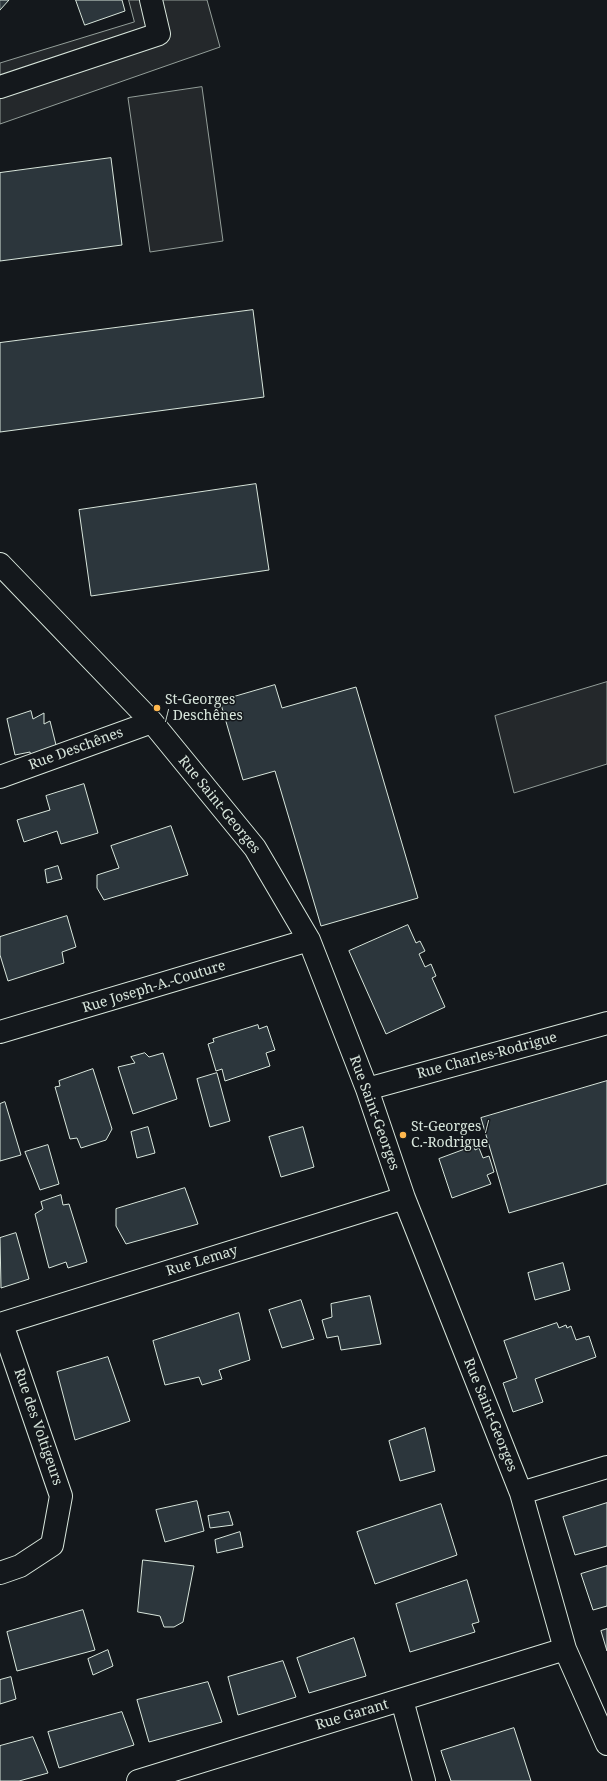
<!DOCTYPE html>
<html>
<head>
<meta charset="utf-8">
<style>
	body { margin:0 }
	canvas { display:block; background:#14181c }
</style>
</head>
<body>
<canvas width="607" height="1781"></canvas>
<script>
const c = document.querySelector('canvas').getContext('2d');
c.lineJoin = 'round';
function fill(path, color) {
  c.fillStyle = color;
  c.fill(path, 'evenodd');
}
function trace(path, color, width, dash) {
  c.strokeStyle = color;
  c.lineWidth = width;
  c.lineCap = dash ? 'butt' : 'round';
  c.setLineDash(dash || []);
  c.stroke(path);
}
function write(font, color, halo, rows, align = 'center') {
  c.font = font + ' "Noto Serif",serif';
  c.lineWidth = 3;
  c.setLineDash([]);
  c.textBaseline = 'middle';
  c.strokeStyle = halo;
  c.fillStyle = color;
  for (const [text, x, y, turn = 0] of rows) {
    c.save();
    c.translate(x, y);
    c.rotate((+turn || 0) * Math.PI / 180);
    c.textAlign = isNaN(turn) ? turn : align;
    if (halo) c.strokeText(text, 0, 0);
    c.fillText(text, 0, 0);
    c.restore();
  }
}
const parking = new Path2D(`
	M 129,0 L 207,0 L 220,47 L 0,124 L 0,63 L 134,22 Z
	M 202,87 L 223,241 L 150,252 L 128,98 Z
	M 607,682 L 607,764 L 514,793 L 495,716 Z`);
fill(parking, '#24282b');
trace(parking, '#939e99', 1);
const building = new Path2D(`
	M 0,0 L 9,0 L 0,10 Z
	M 76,0 L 122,0 L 125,11 L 85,25 Z
	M 111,158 L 122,245 L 0,261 L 0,173 Z
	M 253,310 L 264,397 L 0,432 L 0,343 Z
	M 256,484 L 269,570 L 91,596 L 79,510 Z
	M 275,685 L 282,708 L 356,687 L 418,898 L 321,926 L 275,771 L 243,780 L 220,701 Z
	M 31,711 L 33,719 L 44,713 L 44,724 L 50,721 L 56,745 L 31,758 L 30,752 L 15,755 L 7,719 Z
	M 84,784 L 98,833 L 61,844 L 57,831 L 24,842 L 17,820 L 50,810 L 46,796 Z
	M 171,826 L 188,875 L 104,900 L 97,888 L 97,875 L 119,868 L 111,846 Z
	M 58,866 L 62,879 L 47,883 L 45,870 Z
	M 67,916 L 76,947 L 62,952 L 64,963 L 8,981 L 0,955 L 0,937 Z
	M 408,925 L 416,943 L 420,941 L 425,951 L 419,954 L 425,967 L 431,964 L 436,976 L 432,978 L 445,1007 L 386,1034 L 349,951 Z
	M 258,1025 L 259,1029 L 267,1026 L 275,1050 L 266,1053 L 270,1066 L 225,1081 L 222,1069 L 216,1071 L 208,1044 L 214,1042 L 213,1039 Z
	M 145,1053 L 149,1057 L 163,1053 L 177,1099 L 133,1114 L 118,1067 L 135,1063 L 131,1057 Z
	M 93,1069 L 112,1129 L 106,1140 L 81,1148 L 77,1138 L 70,1139 L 55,1087 L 60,1086 L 59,1081 Z
	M 217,1073 L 230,1121 L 210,1127 L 197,1079 Z
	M 607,1081 L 607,1184 L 509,1213 L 481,1118 Z
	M 5,1102 L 21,1155 L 0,1161 L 0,1104 Z
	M 148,1127 L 155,1153 L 137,1158 L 131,1132 Z
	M 303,1127 L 314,1167 L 281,1177 L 269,1137 Z
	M 48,1145 L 59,1184 L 40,1190 L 25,1152 Z
	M 474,1146 L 475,1150 L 479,1148 L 483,1158 L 489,1156 L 494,1172 L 487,1175 L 491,1184 L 452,1198 L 439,1159 Z
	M 185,1188 L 198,1224 L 126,1244 L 116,1226 L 116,1209 Z
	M 61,1195 L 63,1205 L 69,1204 L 87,1262 L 68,1268 L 66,1262 L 49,1268 L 35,1214 L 43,1209 L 41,1202 Z
	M 16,1233 L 29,1279 L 1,1288 L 0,1238 Z
	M 563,1263 L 570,1290 L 535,1300 L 528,1273 Z
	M 370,1296 L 381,1344 L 341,1350 L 338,1336 L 327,1338 L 322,1320 L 332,1317 L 331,1304 Z
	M 301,1300 L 314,1339 L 282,1348 L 269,1310 Z
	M 239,1313 L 250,1360 L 219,1370 L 222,1379 L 202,1385 L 199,1377 L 165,1385 L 153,1341 Z
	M 557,1323 L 559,1328 L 566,1325 L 567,1328 L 571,1326 L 576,1340 L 589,1336 L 596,1357 L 535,1379 L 543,1402 L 513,1412 L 503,1383 L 517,1378 L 504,1341 Z
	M 108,1357 L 130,1421 L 75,1440 L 57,1372 Z
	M 425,1428 L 435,1471 L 400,1481 L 389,1441 Z
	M 197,1501 L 204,1531 L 165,1542 L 156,1510 Z
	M 607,1503 L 607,1546 L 575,1555 L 563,1517 Z
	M 441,1504 L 457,1555 L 375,1584 L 357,1532 Z
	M 229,1512 L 233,1525 L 210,1528 L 208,1516 Z
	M 240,1532 L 243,1547 L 217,1553 L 215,1540 Z
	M 143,1560 L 194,1566 L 183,1622 L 174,1627 L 164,1627 L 160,1616 L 138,1612 Z
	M 607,1566 L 607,1606 L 593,1610 L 581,1574 Z
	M 467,1580 L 479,1622 L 472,1624 L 475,1632 L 410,1652 L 396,1604 Z
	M 83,1610 L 95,1650 L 17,1671 L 7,1632 Z
	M 607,1629 L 607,1651 L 601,1631 Z
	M 354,1638 L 366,1676 L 309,1693 L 297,1658 Z
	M 108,1650 L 113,1666 L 93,1675 L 88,1659 Z
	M 283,1661 L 296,1697 L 238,1715 L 228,1677 Z
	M 11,1677 L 16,1699 L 0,1704 L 0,1680 Z
	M 208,1682 L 222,1722 L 149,1742 L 137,1700 Z
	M 122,1712 L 134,1745 L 59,1768 L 48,1732 Z
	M 514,1728 L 531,1781 L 451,1781 L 441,1751 Z
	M 33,1737 L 48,1773 L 19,1781 L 0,1781 L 0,1746 Z`);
fill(building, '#2c363c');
trace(building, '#d8e6dc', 1);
const minor = new Path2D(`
	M 0,87 L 159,34 L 151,0
	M 0,564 L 152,722 L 255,848 L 309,940 L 367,1089 L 404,1198 L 521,1493 L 565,1649 L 607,1744
	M 0,777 L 152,722
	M 0,1032 L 309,940
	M 367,1089 L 607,1023
	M 0,1324 L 404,1198
	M 521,1493 L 607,1467
	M 0,1573 L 20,1566 L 52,1545 L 61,1496 L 2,1324
	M 402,1700 L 424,1781
	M 138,1781 L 565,1649`);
trace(minor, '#d8e6dc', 24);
trace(minor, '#14181c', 22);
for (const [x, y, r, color] of [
	[157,708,4,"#ffb74d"],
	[403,1135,4,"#ffb74d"]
]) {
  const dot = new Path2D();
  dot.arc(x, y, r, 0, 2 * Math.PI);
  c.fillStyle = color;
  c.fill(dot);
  trace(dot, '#14181c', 1.5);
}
write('14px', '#d8e6dc', '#14181c', [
	["St-Georges",165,700],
	["/ Deschênes",165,716],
	["St-Georges /",411,1127],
	["C.-Rodrigue",411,1143]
], 'left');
write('14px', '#d8e6dc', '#14181c', [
	["Rue Deschênes",76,749,-20],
	["Rue Saint-Georges",219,805,51],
	["Rue Joseph-A.-Couture",154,987,-17],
	["Rue Charles-Rodrigue",487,1056,-15],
	["Rue Saint-Georges",374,1113,70],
	["Rue Lemay",202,1261,-17],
	["Rue Saint-Georges",490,1415,68],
	["Rue des Voltigeurs",38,1427,71],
	["Rue Garant",352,1715,-17]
]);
</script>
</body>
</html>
